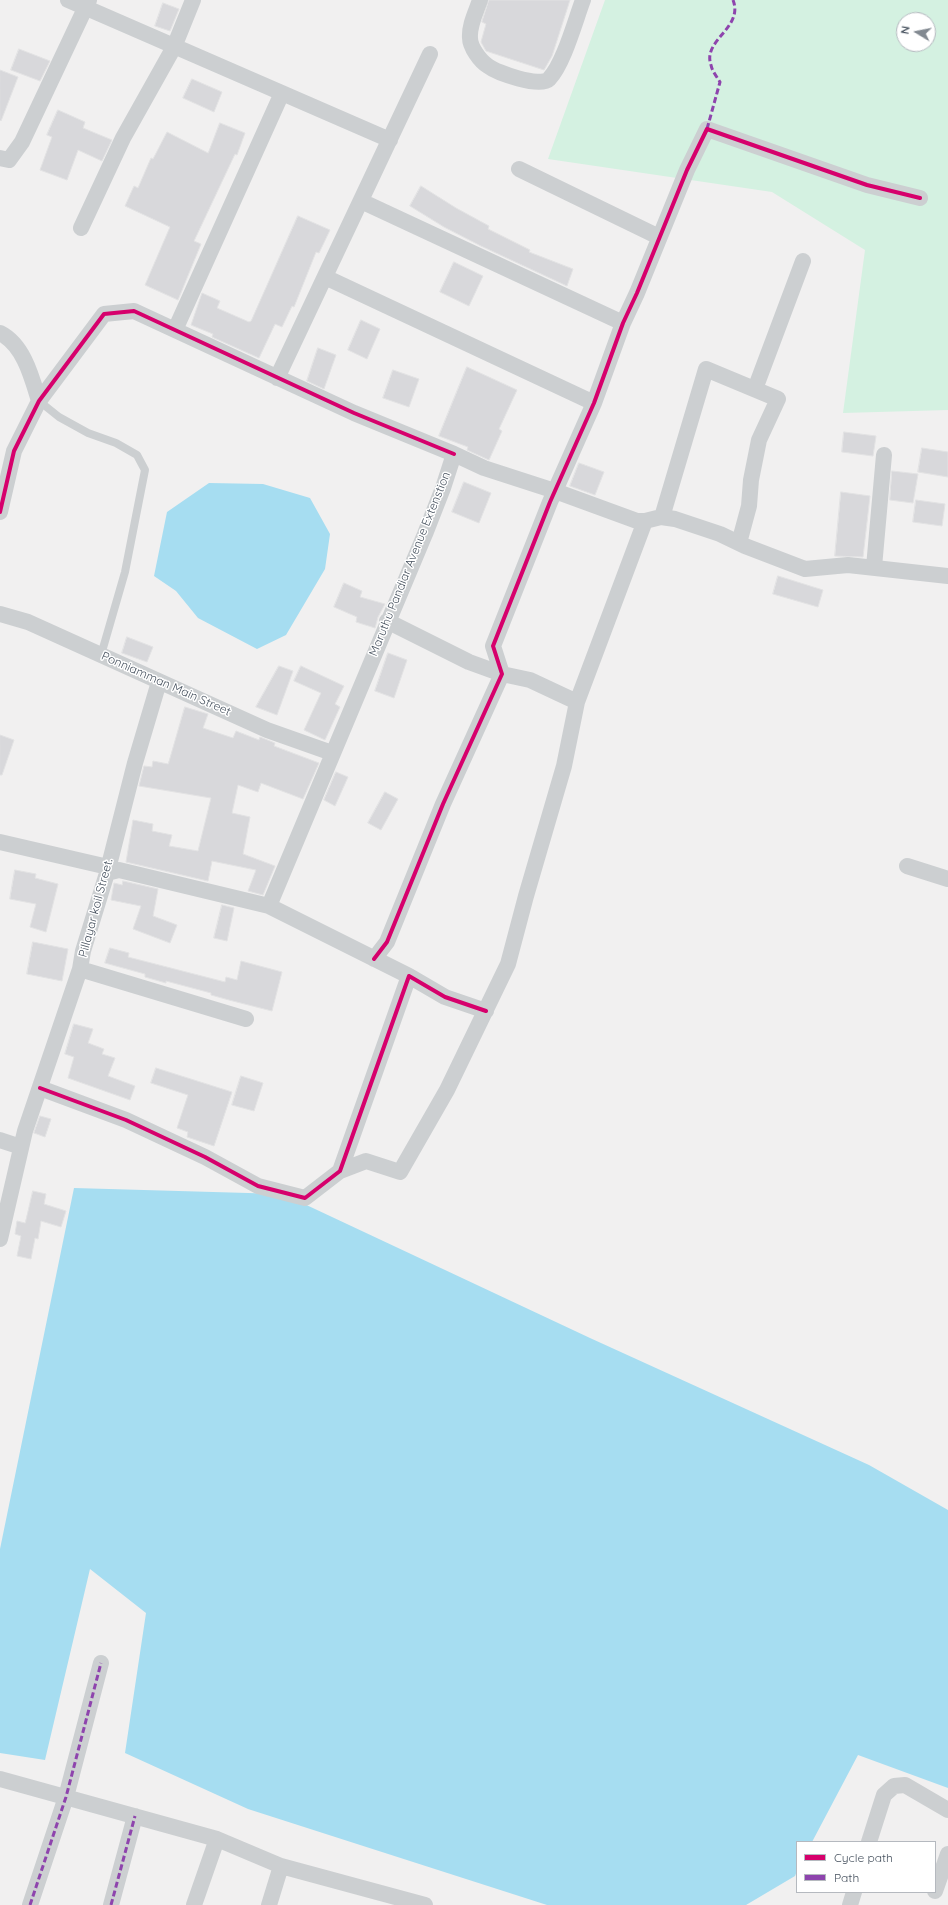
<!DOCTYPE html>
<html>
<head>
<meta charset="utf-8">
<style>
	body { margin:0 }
	#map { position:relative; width:948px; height:1905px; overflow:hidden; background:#f1f0f0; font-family:Quicksand,sans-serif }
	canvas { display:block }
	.legend { position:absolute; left:796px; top:1841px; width:140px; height:52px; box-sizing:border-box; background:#fff; border:1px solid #b5b9bf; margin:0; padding:5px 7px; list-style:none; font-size:12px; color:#46515e }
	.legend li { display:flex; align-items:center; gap:8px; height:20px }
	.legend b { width:20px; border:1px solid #b5b9bf }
	.north { position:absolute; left:896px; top:12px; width:40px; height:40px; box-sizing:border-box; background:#fff; border:1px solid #b5b9bf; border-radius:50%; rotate:280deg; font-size:11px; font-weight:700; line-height:16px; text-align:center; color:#46515e }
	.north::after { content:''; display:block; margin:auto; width:14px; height:18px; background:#828991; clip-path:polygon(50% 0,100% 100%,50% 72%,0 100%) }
</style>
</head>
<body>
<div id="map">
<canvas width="948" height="1905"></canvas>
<ul class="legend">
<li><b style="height:5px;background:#d6006c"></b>Cycle path</li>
<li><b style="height:5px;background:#8e44ad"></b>Path</li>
</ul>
<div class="north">N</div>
</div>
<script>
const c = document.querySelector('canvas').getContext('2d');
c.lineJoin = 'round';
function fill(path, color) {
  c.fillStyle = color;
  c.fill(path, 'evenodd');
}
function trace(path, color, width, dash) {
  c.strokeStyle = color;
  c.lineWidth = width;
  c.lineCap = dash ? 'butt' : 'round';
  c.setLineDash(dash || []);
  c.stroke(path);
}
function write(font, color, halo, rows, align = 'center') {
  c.font = font + ' Quicksand,sans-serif';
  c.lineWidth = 3;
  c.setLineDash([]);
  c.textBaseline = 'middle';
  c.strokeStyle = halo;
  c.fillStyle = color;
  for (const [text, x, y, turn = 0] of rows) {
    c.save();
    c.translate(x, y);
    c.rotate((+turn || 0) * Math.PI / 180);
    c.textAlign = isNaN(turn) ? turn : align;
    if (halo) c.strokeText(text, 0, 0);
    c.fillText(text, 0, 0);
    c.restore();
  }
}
fill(new Path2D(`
	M 605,0 L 948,0 L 948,410 L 843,413 L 865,250 L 772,192 L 548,159 ZM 904,20 L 928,20 L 928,44 L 904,44 Z`), '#d4f1e1');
fill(new Path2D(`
	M 209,483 L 263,484 L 310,498 L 330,534 L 325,569 L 286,635 L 257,649 L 198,618 L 176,591 L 154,576 L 167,512 Z
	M 74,1188 L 283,1194 L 590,1338 L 869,1465 L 948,1510 L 948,1788 L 858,1755 L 812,1842 L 797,1842 L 797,1871 L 795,1876 L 746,1905 L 547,1905 L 248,1809 L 125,1753 L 146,1613 L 90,1569 L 45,1760 L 0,1753 L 0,1549 Z`), '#a6ddf1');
const building = new Path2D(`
	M 489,0 L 570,0 L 552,56 L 544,70 L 486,51 L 481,42 L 486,24 L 482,22 Z
	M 163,3 L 179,9 L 170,31 L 155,26 Z
	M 19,49 L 50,61 L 40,81 L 11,70 Z
	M 0,70 L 18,77 L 1,121 L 0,120 Z
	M 192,79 L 222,92 L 214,112 L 183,98 Z
	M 58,110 L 85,122 L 83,128 L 112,140 L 102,161 L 78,150 L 67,180 L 40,170 L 52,137 L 47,135 Z
	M 220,123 L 245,133 L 237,155 L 235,154 L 194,241 L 201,244 L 178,300 L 145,285 L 170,227 L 125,206 L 134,186 L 138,188 L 151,158 L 153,159 L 167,132 L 208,153 Z
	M 421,186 L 456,208 L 489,226 L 488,229 L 530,250 L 529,252 L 573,269 L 567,286 L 481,246 L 444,227 L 410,206 Z
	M 298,216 L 330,230 L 319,253 L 316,252 L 294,307 L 292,306 L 282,327 L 275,324 L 259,358 L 212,337 L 213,334 L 191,325 L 202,293 L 220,301 L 217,308 L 249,322 L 251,321 Z
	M 454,262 L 483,276 L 469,306 L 440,292 Z
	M 361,320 L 380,329 L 367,359 L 348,350 Z
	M 318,348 L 336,355 L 324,389 L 307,381 Z
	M 467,367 L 517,390 L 499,429 L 502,431 L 489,460 L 467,450 L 468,447 L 439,436 Z
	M 393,370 L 419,379 L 409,407 L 383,398 Z
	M 844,432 L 876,436 L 873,456 L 842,452 Z
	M 922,448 L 948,452 L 948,477 L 918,472 Z
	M 579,463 L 604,472 L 595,495 L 570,486 Z
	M 892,471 L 918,474 L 913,503 L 890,500 Z
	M 464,482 L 491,493 L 479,523 L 452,512 Z
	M 841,492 L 870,496 L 863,557 L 835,556 Z
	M 916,500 L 945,504 L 942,526 L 913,522 Z
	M 778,576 L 823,590 L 818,607 L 773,594 Z
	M 344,583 L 362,591 L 360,597 L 385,604 L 378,617 L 375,628 L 356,622 L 357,617 L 334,607 Z
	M 127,637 L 153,647 L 147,662 L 122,653 Z
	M 388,653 L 407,660 L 394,698 L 375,691 Z
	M 279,666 L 293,671 L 277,715 L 256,707 Z
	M 301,666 L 344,686 L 335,704 L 340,707 L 325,740 L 304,730 L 321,693 L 294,681 Z
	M 185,707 L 208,714 L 203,728 L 233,738 L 236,731 L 259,740 L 260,737 L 275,743 L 274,746 L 319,763 L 303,799 L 261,783 L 258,792 L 238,785 L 232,813 L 250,817 L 243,854 L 275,866 L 263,895 L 248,891 L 256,870 L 212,861 L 208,881 L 126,862 L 133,820 L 153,824 L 152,831 L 172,835 L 169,846 L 198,851 L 211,798 L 139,786 L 144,766 L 152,767 L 153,761 L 168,764 Z
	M 0,735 L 14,740 L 2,775 L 0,775 Z
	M 336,772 L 348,777 L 335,806 L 324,800 Z
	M 385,792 L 398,799 L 381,830 L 368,823 Z
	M 15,870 L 36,874 L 35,878 L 58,884 L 46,932 L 30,927 L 36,904 L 10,899 Z
	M 123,881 L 158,889 L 153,916 L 177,925 L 170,943 L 133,929 L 141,906 L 111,900 L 114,883 L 122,885 Z
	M 222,905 L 234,908 L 227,941 L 214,938 Z
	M 33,942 L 68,949 L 62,981 L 27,974 Z
	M 110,948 L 129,953 L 128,957 L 225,982 L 226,977 L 237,980 L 241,961 L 282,972 L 272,1011 L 229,1000 L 211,995 L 211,993 L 166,981 L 166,983 L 145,977 L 145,974 L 105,963 Z
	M 74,1024 L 93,1029 L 88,1043 L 104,1049 L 102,1054 L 115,1058 L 108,1076 L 135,1086 L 130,1100 L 68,1078 L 74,1057 L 65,1054 Z
	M 156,1068 L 232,1092 L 214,1146 L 187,1137 L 188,1132 L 177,1128 L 188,1095 L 151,1083 Z
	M 241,1076 L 263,1083 L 254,1111 L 232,1105 Z
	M 40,1116 L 51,1119 L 45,1137 L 34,1133 Z
	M 33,1191 L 46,1194 L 44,1204 L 66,1211 L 61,1227 L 41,1221 L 38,1239 L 35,1238 L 31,1259 L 17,1256 L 21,1236 L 15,1234 L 17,1221 L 25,1223 Z`);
fill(building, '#d8d8db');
trace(building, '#e2e2e3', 1);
trace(new Path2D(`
	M 39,401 L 59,417 L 88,433 L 116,443 L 137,455 L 145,470 L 125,572 L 101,655`), '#cccfd1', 8);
trace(new Path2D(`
	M 68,0 L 390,140
	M 480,0 C 476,12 469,25 470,38 C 470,47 480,61 488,66 C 497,73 540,88 549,79 C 564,63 575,21 583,0
	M 0,158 L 9,160 L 22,142 L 89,0
	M 519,169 L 659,237
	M 361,201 L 623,323
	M 81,228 L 123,138 L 174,47 L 193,0
	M 325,277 L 594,403
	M 175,330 L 282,93
	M 0,333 C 24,345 32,378 39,401
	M 277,378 L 430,54
	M 755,389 L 803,261
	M 0,512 L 14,451 L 39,401 L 104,314 L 134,311 L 354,413 L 454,454
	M 662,517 L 706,369 L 778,399 L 759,440 L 751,480 L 749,506 L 739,543
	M 874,567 L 884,455
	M 0,614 L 28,622 L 267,730 L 332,753
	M 387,621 L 469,662 L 502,674 L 530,680 L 577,702 L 645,521
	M 0,842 L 108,867
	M 907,866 L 948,879
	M 107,873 L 119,870 L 269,906 L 409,976
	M 269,906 L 425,534 L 443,488 L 454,454 L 484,468 L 555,491 L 637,521 L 645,521 L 661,517 L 675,519 L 720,534 L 745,546 L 805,569 L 848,565 L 948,576
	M 374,959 L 387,942 L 443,804 L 502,674 L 493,646 L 550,502 L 594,403 L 623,323 L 637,293 L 687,170 L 707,129 L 867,185 L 920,198
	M 80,969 L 246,1019
	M 40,1088 L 126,1120 L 205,1157 L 258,1186 L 305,1198 L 340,1171 L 409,976 L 445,997 L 486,1011
	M 0,1140 L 21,1147
	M 340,1171 L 366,1161 L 400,1172 L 447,1090 L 508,964 L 526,896 L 564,766 L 577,702
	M 0,1239 L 25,1131 L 80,969 L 83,951 L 107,873 L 135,763 L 159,682
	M 0,1779 L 217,1839 L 281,1866 L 425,1905
	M 869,1842 L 884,1795 L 894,1786 L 905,1785 L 948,1810
	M 935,1891 L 948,1854
	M 30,1905 L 66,1797 L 101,1663
	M 111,1905 L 135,1816
	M 194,1905 L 217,1839
	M 269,1905 L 281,1866
	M 850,1905 L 854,1892`), '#cccfd1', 16);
trace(new Path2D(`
	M 707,129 L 720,82 C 717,77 712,71 711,65 C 702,40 744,28 733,0
	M 30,1905 L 66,1797 L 101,1663
	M 111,1905 L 135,1816`), '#8e44ad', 3, [6, 3]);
trace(new Path2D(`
	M 0,512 L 14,451 L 39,401 L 104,314 L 134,311 L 354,413 L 454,454
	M 374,959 L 387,942 L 443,804 L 502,674 L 493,646 L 550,502 L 594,403 L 623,323 L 637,293 L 687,170 L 707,129 L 867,185 L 920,198
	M 40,1088 L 126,1120 L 205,1157 L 258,1186 L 305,1198 L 340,1171 L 409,976 L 445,997 L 486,1011`), '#d6006c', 4);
write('12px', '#46515e', '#fff', [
	["Maruthu Pandiar Avenue Extenstion",410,564,-68],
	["Ponniamman Main Street",166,684,24],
	["Pillayar koil Street.",96,908,-75]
]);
</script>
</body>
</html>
